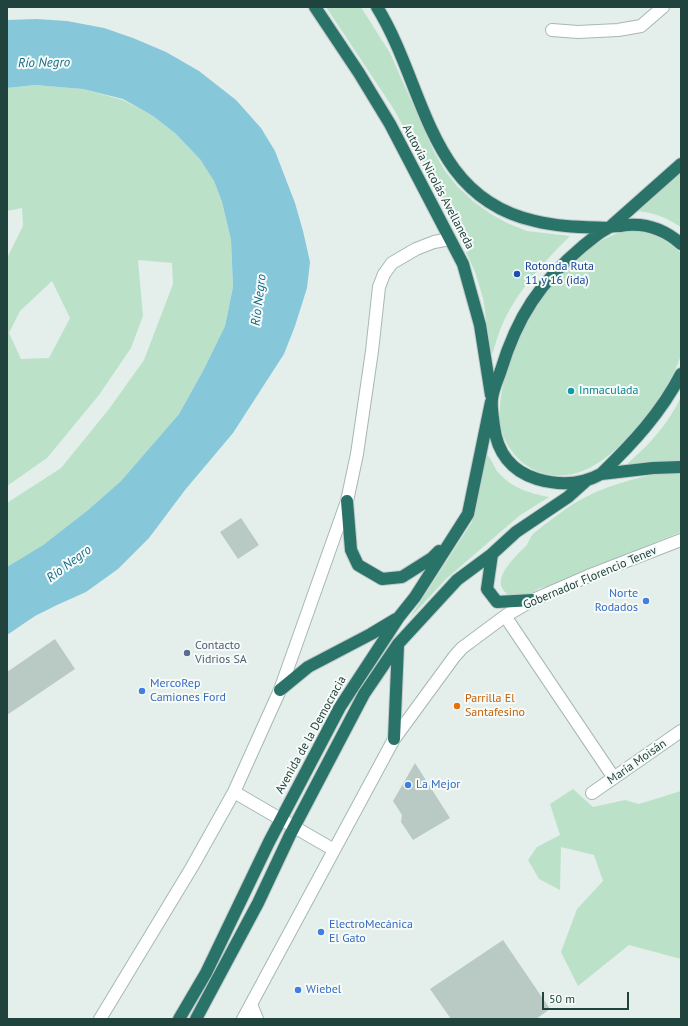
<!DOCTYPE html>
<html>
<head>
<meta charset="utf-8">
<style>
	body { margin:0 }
	#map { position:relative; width:688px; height:1026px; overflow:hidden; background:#e4efeb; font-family:"PT Sans",sans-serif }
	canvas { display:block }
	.frame { position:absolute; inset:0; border:8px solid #21433d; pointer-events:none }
	.scale { position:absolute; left:542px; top:992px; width:87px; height:18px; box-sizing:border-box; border:2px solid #21433d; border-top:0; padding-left:5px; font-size:12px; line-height:14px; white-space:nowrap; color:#21433d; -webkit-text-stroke:3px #f6fbf9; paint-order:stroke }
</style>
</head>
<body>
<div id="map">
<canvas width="688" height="1026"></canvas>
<div class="frame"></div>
<div class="scale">50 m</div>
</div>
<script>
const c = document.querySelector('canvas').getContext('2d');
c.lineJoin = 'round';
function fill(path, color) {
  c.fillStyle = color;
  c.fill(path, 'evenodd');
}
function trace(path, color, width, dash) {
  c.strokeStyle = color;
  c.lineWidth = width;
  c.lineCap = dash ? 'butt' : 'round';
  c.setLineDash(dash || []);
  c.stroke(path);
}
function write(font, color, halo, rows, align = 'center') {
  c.font = font + ' "PT Sans",sans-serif';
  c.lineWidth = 4;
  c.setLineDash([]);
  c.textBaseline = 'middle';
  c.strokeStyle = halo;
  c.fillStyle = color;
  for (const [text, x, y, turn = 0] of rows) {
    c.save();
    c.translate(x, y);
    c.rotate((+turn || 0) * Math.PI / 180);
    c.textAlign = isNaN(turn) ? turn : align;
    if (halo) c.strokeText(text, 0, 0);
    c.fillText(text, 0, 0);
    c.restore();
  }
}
fill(new Path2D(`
	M 326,7 L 361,7 L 390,53 L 434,152 L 445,171 L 457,186 L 473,201 L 491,214 L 507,223 L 527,231 L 570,236 C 542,264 515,293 500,330 C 497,338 495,346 492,354 L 490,346 L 483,298 L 475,272 L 459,236 L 417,151 L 393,108 Z
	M 35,85 L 83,89 L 123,100 L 153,116 L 176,134 L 200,158 L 214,181 L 222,202 L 231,240 L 233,287 L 225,326 L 204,369 L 179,414 L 121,481 L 88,510 L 43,545 L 7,567 L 7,503 L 61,468 L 109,409 L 144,360 L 173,284 L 172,263 L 138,260 L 143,316 L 131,348 L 99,395 L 47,458 L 7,486 L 7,258 L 23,226 L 22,208 L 7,211 L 7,88 ZM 52,281 L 70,318 L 49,358 L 21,359 L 9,333 L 20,311 Z
	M 681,170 L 681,227 C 665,217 651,211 632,211 Z
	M 624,231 C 651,231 661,236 681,253 C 681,276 681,300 681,323 C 681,333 683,344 681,354 C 678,370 654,407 643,420 C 616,453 578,491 532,469 C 519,462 508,449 503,435 C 491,400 515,339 534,310 C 555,279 588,241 624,231 Z
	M 681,397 L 681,460 L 649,462 L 628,466 L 628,463 C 650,444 668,424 681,397 Z
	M 485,453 C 491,457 493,465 497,471 C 511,488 529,493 549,497 L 519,516 L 446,579 L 409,619 L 472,522 Z
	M 670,472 L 681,473 L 681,532 C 640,547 602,568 561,583 C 554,585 547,586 540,588 C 535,590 530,595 524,596 C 517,597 509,597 504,591 C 492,577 517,555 526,546 C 529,542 530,537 534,533 C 546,523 560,513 573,504 C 603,486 636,477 670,472 Z
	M 573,789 L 593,807 L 625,800 L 639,804 L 681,791 L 681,959 L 629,945 L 578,986 L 561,952 L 577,909 L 603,881 L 594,855 L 561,847 L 560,890 L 539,879 L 528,860 L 537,847 L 560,835 L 550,804 Z`), '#bbe2c8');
fill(new Path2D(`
	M 36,19 L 67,21 L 104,28 L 133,38 L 166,52 L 199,71 L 236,100 L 261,128 L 275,151 L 295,203 L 303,231 L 310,262 L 307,288 L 295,326 L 284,354 L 233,433 L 185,490 L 149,538 L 118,569 L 86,592 L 57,605 L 35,616 L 7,635 L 7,567 L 43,545 L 88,510 L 121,481 L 179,414 L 204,369 L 225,326 L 233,287 L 231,240 L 222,202 L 214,181 L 200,159 L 176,134 L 153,116 L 123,99 L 83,89 L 35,85 L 7,88 L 7,20 Z`), '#87c7da');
fill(new Path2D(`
	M 241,518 L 259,545 L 238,559 L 220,532 Z
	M 55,639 L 75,669 L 7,715 L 7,672 Z
	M 415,763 L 450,818 L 413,840 L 401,822 L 402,815 L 393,801 Z
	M 503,940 L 550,1009 L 536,1019 L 451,1019 L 430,989 Z`), '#b9cac4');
const minor = new Path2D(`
	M 552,30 L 578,32 L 618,30 L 641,26 L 663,7
	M 505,616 L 614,778
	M 234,792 L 334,850
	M 592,793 L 681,731
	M 251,1004 L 257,1019
	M 100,1019 L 192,867 L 234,792 L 280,690 L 347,501 L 357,454 L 372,351 L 379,287 L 384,274 L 392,263 L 416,249 L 434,242 L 450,239
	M 243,1019 L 394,739 L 454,657 L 462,648 L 505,616 L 533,600 L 593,574 L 681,540`);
const highway = new Path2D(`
	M 315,7 L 359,73 L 390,124 L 463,264 L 480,325 L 491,395
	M 377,7 C 426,86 427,197 535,221 C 559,227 583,227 607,228
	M 610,227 L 681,164
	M 681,244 C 664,229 643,222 620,226 C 616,226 611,226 608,228 C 599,232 591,240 583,246 C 540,282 517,317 501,370 C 498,379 493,389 492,399 C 491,407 493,418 494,426 C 497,452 511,471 537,479 C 558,485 581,485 601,474 C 632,444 661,413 681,374
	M 601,474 L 653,468 L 681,467
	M 347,501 L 351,550 L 358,565 L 382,579 L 402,577 L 432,558 L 439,551
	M 492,554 L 487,589 L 497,602 L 533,600
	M 280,690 L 308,667 L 371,634 L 396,619
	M 394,739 L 398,645
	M 179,1019 L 206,973 L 269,842 L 340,707 L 399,617 L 415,597 L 468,514 L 491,402
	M 196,1019 L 258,903 L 290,835 L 364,694 L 398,644 L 457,580 L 492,554 L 516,532 L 568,497 L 587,480`);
trace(minor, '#a6b8b3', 14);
trace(highway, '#c1cac9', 14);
trace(minor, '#fff', 12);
trace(highway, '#297369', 12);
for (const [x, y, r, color] of [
	[517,274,4,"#1a4fb4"],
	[571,391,4,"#0f9aa8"],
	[646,601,4,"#3f7fe0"],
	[187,653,4,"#5c6f8a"],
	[142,691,4,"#3f7fe0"],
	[457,706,4,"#e8710a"],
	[408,785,4,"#3f7fe0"],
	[321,932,4,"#3f7fe0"],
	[298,990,4,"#3f7fe0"]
]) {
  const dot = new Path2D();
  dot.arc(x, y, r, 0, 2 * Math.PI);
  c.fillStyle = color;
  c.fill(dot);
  trace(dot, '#f6fbf9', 1.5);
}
write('12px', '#21433d', '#f6fbf9', [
	["Autovía Nicolás Avellaneda",438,187,62],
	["Gobernador Florencio Tenev",590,578,-23],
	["Avenida de la Democracia",311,735,-61],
	["María Moisán",637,762,-35]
]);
write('12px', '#164399', '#f6fbf9', [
	["Rotonda Ruta",525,267],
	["11 y 16 (ida)",525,281]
], 'left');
write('12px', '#0d838f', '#f6fbf9', [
	["Inmaculada",579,391]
], 'left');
write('12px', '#366cbe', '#f6fbf9', [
	["Norte",638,594,"right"],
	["Rodados",638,608,"right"],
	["MercoRep",150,684],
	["Camiones Ford",150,698],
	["La Mejor",416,785],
	["ElectroMecánica",329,925],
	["El Gato",329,939],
	["Wiebel",306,990]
], 'left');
write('12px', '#4e5e75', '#f6fbf9', [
	["Contacto",195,646],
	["Vidrios SA",195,660]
], 'left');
write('12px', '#c56008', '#f6fbf9', [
	["Parrilla El",465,699],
	["Santafesino",465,713]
], 'left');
write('italic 13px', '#136c87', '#f6fbf9', [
	["Río Negro",44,63,-1],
	["Río Negro",259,300,-83],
	["Río Negro",69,564,-37]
]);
</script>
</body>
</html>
